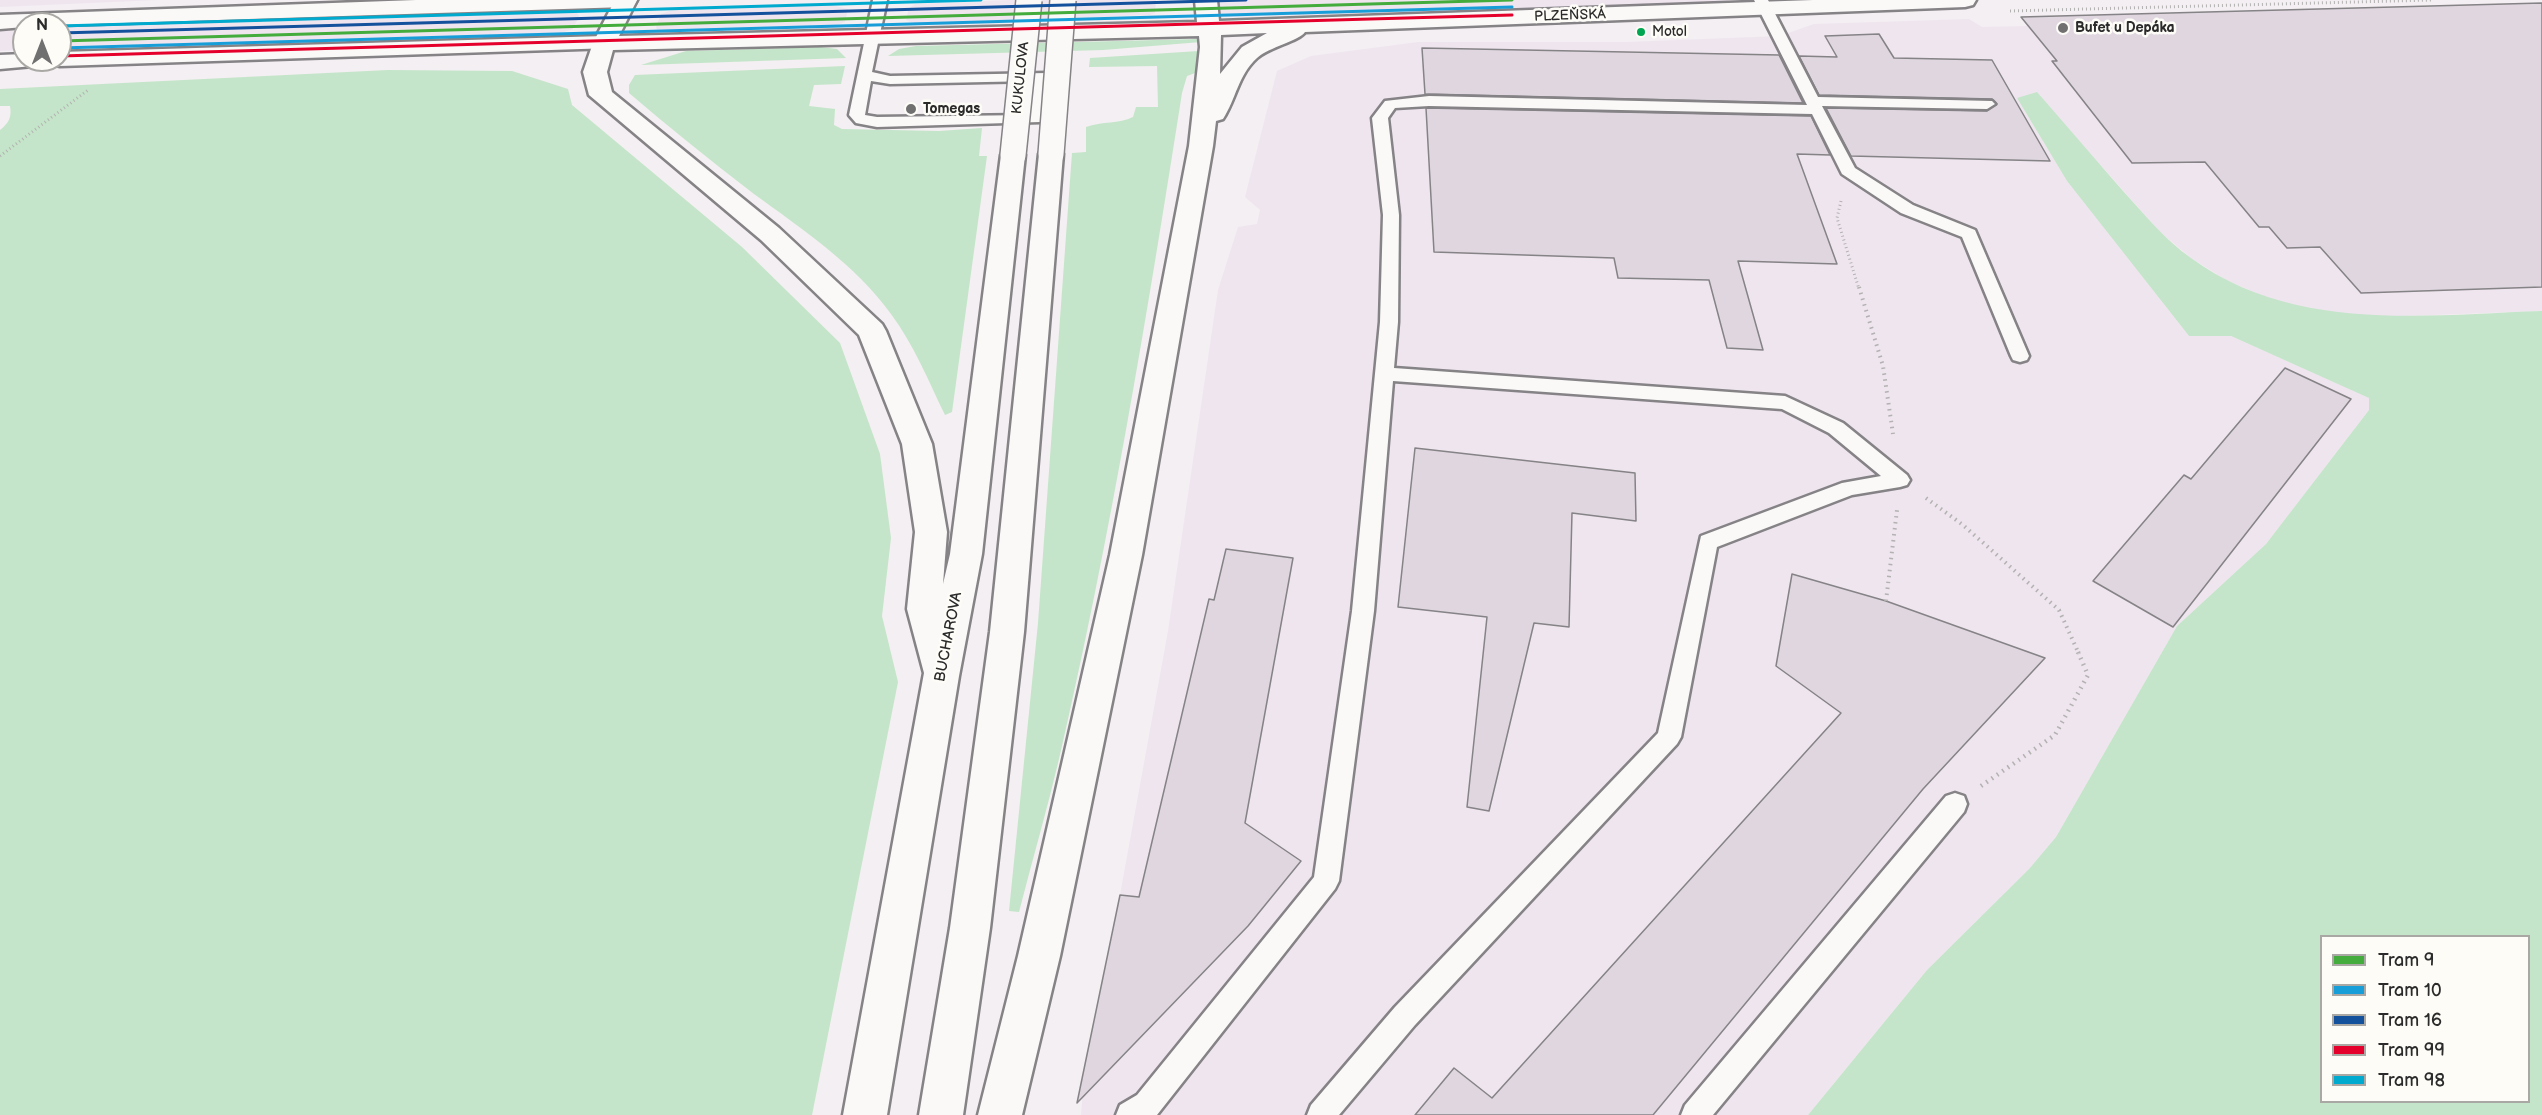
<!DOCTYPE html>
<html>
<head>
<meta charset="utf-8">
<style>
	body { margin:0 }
	#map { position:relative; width:2542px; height:1115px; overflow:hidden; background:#f4eff2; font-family:"Balsamiq Sans",sans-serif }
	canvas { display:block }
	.legend { position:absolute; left:2320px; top:935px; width:210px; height:168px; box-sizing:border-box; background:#fdfcf7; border:2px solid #a9a8a5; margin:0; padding:8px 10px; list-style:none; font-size:18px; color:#2b2b2b }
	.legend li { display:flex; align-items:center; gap:12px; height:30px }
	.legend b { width:30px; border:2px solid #a9a8a5 }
	.north { position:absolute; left:12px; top:12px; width:60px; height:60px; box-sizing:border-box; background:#fdfcf7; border:2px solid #a9a8a5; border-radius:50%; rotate:0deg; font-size:16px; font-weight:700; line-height:24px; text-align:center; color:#2b2b2b }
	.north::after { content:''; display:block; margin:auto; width:21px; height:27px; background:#717071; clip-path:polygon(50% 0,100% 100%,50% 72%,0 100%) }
</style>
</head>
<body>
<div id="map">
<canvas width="2542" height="1115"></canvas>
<ul class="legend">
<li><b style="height:8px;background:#43ac3c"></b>Tram 9</li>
<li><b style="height:8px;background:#179ed8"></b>Tram 10</li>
<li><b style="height:8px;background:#13519c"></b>Tram 16</li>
<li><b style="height:8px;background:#e4002b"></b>Tram 99</li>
<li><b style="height:8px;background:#00a9ce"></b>Tram 98</li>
</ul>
<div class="north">N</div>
</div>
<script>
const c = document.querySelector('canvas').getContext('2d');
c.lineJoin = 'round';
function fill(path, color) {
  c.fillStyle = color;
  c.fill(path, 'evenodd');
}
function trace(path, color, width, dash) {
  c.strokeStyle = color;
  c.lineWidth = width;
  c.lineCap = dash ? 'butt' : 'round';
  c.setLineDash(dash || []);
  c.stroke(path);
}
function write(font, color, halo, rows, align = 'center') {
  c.font = font + ' "Balsamiq Sans",sans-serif';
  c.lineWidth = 5;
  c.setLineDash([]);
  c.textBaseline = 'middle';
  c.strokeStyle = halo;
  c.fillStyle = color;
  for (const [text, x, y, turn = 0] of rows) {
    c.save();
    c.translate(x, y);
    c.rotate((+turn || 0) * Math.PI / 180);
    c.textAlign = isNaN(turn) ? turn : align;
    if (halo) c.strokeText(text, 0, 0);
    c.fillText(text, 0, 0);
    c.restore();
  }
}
fill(new Path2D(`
	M 0,0 L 158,0 L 0,7 Z
	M 1008,0 L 1156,0 L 1155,13 L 1150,15 L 915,24 L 906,20 L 909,8 L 915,4 Z
	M 1219,0 L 1729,0 L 1723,4 L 1226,17 L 1219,14 Z
	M 2542,3 L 2542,311 L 2378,317 L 2322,311 L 2270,299 L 2226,280 L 2191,258 L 2159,231 L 2105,170 L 2017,98 L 2067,181 L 2189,336 L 2231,336 L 2370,398 L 2369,410 L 2266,544 L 2177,626 L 2056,837 L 2029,869 L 1927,970 L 1808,1115 L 1081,1115 L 1085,1063 L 1120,895 L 1168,631 L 1218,290 L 1238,227 L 1257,224 L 1260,210 L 1245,197 L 1277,71 L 1311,56 L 1418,42 L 1627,42 L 1780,36 L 1814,24 L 1969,19 L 1982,27 L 2027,26 L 2021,17 Z
	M 832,5 L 848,9 L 845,22 L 830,27 L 664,31 L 657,30 L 656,27 L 661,14 L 675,9 Z
	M 567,12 L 577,13 L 579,16 L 573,29 L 555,35 L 60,48 L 60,27 Z
	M 24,29 L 24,50 L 0,51 L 0,31 Z`), '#efe5ef');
fill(new Path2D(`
	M 1196,39 L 1201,42 L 1103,50 L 888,56 L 899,49 L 916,46 Z
	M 821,47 L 837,49 L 846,58 L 641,65 L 686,51 Z
	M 1199,51 L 1195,73 L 1187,76 L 1182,93 C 1147,316 1110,539 1059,759 C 1047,810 1032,861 1019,912 L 1009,911 L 1038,623 L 1072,153 L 1086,152 L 1086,127 C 1102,121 1119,124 1133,117 L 1136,107 L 1158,107 L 1157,66 L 1089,67 L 1090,58 Z
	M 845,66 L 841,84 L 814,85 L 809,106 L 835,109 L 834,125 L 842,129 L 939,131 L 982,128 L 979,156 L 987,156 L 952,412 L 945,415 C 928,380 914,345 891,314 C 856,265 802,229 754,194 C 711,161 670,128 629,93 L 629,85 L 635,75 Z
	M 388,70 L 512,71 L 568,89 L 572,105 L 742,247 L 840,343 L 880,454 L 891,538 L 882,616 L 898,682 L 812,1115 L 0,1115 L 0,130 C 9,123 12,117 10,106 L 0,106 L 0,89 Z
	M 2037,92 C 2066,125 2094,158 2123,191 C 2145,215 2165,240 2191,258 C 2294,333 2423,315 2542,311 L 2542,1115 L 1808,1115 L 1927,970 L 2029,869 L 2056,837 L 2177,626 L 2266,544 L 2369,410 L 2369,398 L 2231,336 L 2189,336 L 2067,181 L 2017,98 ZM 2322,936 L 2528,936 L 2528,1102 L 2322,1102 Z`), '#c4e5c9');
const building = new Path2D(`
	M 2542,3 L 2542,287 L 2361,293 L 2320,247 L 2287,248 L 2269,227 L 2259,227 L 2205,162 L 2132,163 L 2052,61 L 2057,61 L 2021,17 Z
	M 1879,34 L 1894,58 L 1992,60 L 2050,161 L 1851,156 L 1826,108 L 1987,111 L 1997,104 L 1992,99 L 1819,95 L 1799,56 L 1837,57 L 1825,36 Z
	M 1422,48 L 1779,55 L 1803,103 L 1425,94 Z
	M 1426,108 L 1811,116 L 1830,155 L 1797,154 L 1837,264 L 1738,261 L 1763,350 L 1727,348 L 1709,280 L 1618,278 L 1614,258 L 1434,252 Z
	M 2285,368 L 2351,399 L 2173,627 L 2093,581 L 2184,475 L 2191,479 Z
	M 1415,448 L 1635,473 L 1636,521 L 1572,513 L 1569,627 L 1534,623 L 1489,811 L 1467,807 L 1487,617 L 1398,607 Z
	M 1226,549 L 1293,558 L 1245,823 L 1301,861 L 1248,926 L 1077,1103 L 1120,895 L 1139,897 L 1209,599 L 1214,600 Z
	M 1792,574 L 1886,601 L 2045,658 L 1923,789 L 1653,1115 L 1415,1115 L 1454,1068 L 1492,1098 L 1841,713 L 1776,666 Z`);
fill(building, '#dfd6e0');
trace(building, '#858385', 1.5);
const service = new Path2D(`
	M 873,0 L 887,0 L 872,72 L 890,76 L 1047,73 L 1049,76 L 1040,122 L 877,127 L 856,123 L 849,115 ZM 871,81 L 890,84 L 1034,81 L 1028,115 L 877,117 L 865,115 Z
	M 1754,0 L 1768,0 L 1818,97 L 1992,101 L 1995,104 L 1987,109 L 1822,106 L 1855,168 L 1913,205 L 1975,230 L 2029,356 L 2027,360 L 2020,362 L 2013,360 L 2011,356 L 1962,237 L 1901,213 L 1842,174 L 1812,114 L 1429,106 L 1395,108 L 1388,118 L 1399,215 L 1398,322 L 1394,368 L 1785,396 L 1843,423 L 1907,475 L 1910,480 L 1907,485 L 1900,487 L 1852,495 L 1717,547 L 1681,737 L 1677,744 L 1415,1025 L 1339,1115 L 1307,1115 L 1311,1105 L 1395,1007 L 1658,733 L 1701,536 L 1842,483 L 1881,476 L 1829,433 L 1782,409 L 1393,381 L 1374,611 L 1339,881 L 1335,889 L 1157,1115 L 1116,1115 L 1120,1105 L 1137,1095 L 1314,877 L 1352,611 L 1380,322 L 1383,215 L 1372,118 L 1385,101 L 1429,96 L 1807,105 Z
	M 1955,793 L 1964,796 L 1967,804 L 1964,812 L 1713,1115 L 1681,1115 L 1685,1105 L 1946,796 Z`);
const secondary = new Path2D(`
	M 416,0 L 637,0 L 634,5 L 626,7 L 60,25 L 24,24 L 24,27 L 0,29 L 0,15 Z
	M 604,36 L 612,38 L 615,43 L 612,48 L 60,66 L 52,64 L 49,60 L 60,60 L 60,52 Z
	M 24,54 L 24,60 L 47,60 L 44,65 L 0,69 L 0,55 Z`);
const primary = new Path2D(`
	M 615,0 L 637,0 L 619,36 L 1197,22 L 1195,0 L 1217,0 L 1219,21 L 1813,0 L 1976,0 L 1973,5 L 1965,7 L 1305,32 C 1299,41 1269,47 1257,58 C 1238,75 1236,99 1223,119 L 1216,121 L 1213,146 L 1142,555 L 1060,956 L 1022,1115 L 978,1115 L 1018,956 L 1110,555 L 1189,146 L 1200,47 L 1199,36 L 613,50 L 607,72 L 612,92 L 779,228 L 882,324 L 886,331 L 932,444 L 947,532 L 943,584 L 950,554 L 1001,155 L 1004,150 L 1013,148 L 1022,150 L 1025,155 L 982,554 L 959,676 L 887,1115 L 843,1115 L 924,673 L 907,609 L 915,532 L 902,444 L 859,335 L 761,240 L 589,95 L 583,72 L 593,43 ZM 1267,33 L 1242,47 L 1220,74 L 1221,35 Z
	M 1051,147 L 1060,149 L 1063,154 L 1024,632 L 990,928 L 963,1115 L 919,1115 L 950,928 L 990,632 L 1039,154 L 1042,149 Z`);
trace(service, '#858385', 5);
trace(secondary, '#858385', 5);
trace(primary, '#858385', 5);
trace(new Path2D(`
	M 2010,11 L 2432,0
	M 0,156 L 88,90
	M 1841,201 L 1837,218 L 1859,289`), '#b3b2b1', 3, [1, 3]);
trace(new Path2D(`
	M 1859,287 L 1883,366 L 1893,434
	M 1926,498 L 1963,525 L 2059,610 L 2079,654
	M 1886,601 L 1897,510`), '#b3b2b1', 4, [1.5, 4.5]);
trace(new Path2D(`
	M 1981,786 L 2055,735 L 2088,675 L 2078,652`), '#b3b2b1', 4.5, [1.5, 5]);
fill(service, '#faf9f8');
fill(secondary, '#faf9f8');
fill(primary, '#faf9f8');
const primaryBridge = new Path2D(`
	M 1051,154 L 1063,0
	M 1013,155 L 1029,0`);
trace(primaryBridge, '#858385', 28, []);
trace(primaryBridge, '#faf9f8', 25);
trace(new Path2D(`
	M 60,41 L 1512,0`), '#43ac3c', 3);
trace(new Path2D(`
	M 60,48 L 1512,7`), '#179ed8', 3);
trace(new Path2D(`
	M 60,33 L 1246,0`), '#13519c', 3);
trace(new Path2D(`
	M 60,56 L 1512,15`), '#e4002b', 3);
trace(new Path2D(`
	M 60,26 L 981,0`), '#00a9ce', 3);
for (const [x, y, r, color] of [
	[2063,28,6,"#717071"],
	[1641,32,5,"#00a651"],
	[911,109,6,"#717071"]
]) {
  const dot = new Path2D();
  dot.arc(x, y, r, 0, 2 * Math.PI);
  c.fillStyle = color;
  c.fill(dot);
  trace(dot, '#fdfcf7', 2);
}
write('14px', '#2b2b2b', '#fdfcf7', [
	["PLZEŇSKÁ",1570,16,-2],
	["KUKULOVA",1021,78,-84]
]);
write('bold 14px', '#2b2b2b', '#fdfcf7', [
	["Bufet u Depáka",2075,28],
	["Tomegas",923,109]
], 'left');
write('14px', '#2b2b2b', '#fdfcf7', [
	["Motol",1652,32]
], 'left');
write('15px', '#2b2b2b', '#fdfcf7', [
	["BUCHAROVA",949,637,-79]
]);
</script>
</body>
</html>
